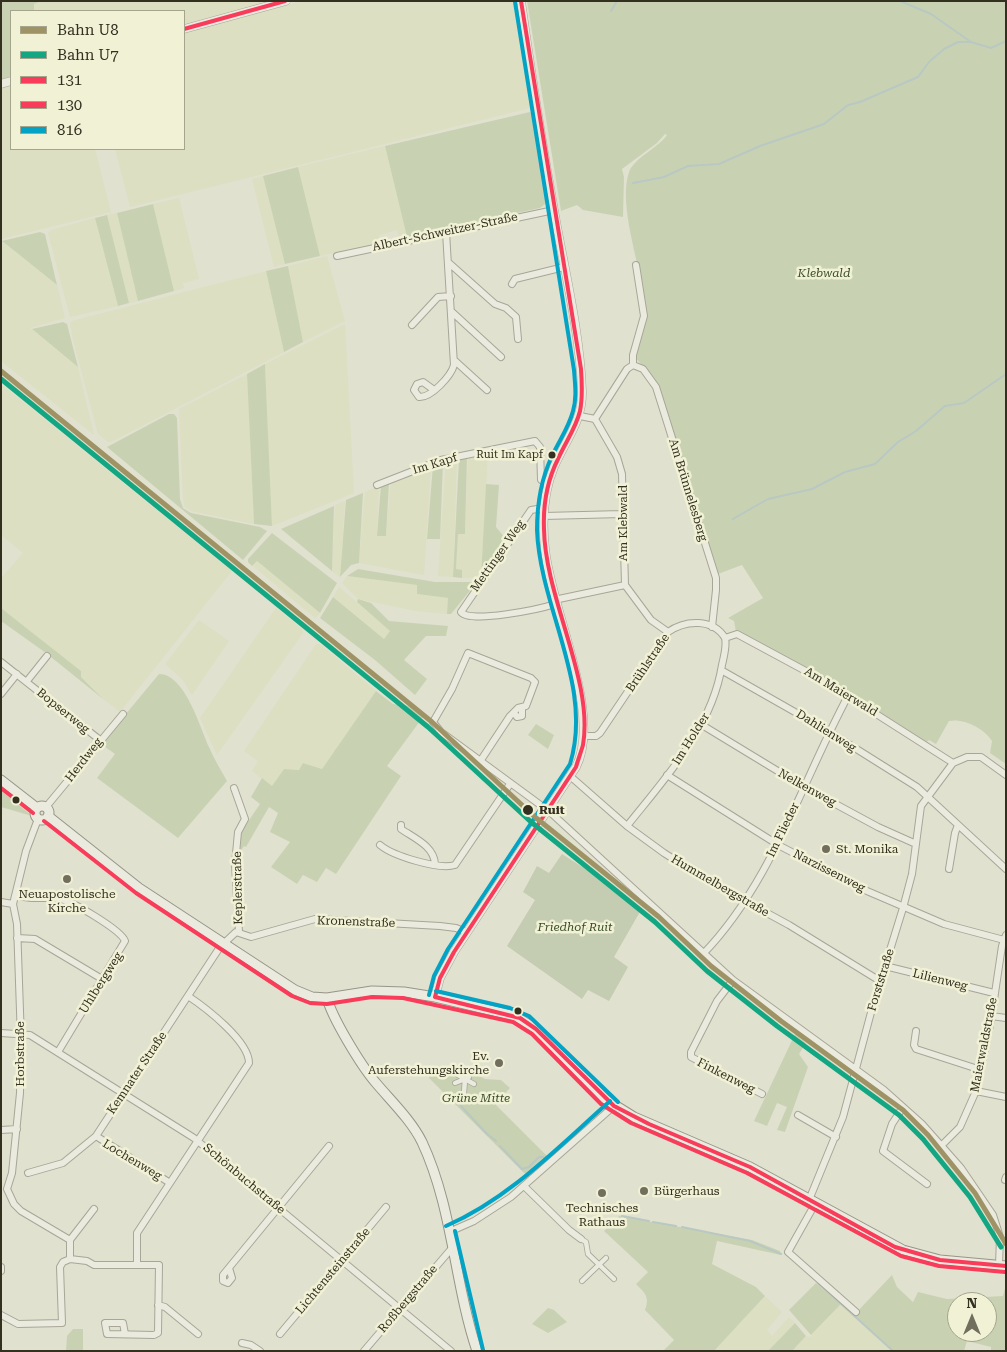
<!DOCTYPE html>
<html>
<head>
<meta charset="utf-8">
<style>
	body { margin:0 }
	#map { position:relative; width:1007px; height:1352px; overflow:hidden; background:#e1e1cf; font-family:"Roboto Serif",serif }
	canvas { display:block }
	.frame { position:absolute; inset:0; border:2px solid #343020; pointer-events:none }
	.legend { position:absolute; left:10px; top:10px; width:175px; height:140px; box-sizing:border-box; background:#f1f1d6; border:1px solid #a5a48d; margin:0; padding:6px 9px; list-style:none; font-size:15px; color:#343020 }
	.legend li { display:flex; align-items:center; gap:10px; height:25px }
	.legend b { width:25px; border:1px solid #a5a48d }
	.north { position:absolute; left:947px; top:1292px; width:50px; height:50px; box-sizing:border-box; background:#f1f1d6; border:1px solid #a5a48d; border-radius:50%; rotate:0deg; font-size:14px; font-weight:700; line-height:20px; text-align:center; color:#343020 }
	.north::after { content:''; display:block; margin:auto; width:18px; height:22px; background:#716e5d; clip-path:polygon(50% 0,100% 100%,50% 72%,0 100%) }
</style>
</head>
<body>
<div id="map">
<canvas width="1007" height="1352"></canvas>
<div class="frame"></div>
<ul class="legend">
<li><b style="height:6px;background:#9f9366"></b>Bahn U8</li>
<li><b style="height:6px;background:#12a782"></b>Bahn U7</li>
<li><b style="height:6px;background:#f83c5a"></b>131</li>
<li><b style="height:6px;background:#f83c5a"></b>130</li>
<li><b style="height:6px;background:#03a3c5"></b>816</li>
</ul>
<div class="north">N</div>
</div>
<script>
const c = document.querySelector('canvas').getContext('2d');
c.lineJoin = 'round';
function fill(path, color) {
  c.fillStyle = color;
  c.fill(path, 'evenodd');
}
function trace(path, color, width, dash) {
  c.strokeStyle = color;
  c.lineWidth = width;
  c.lineCap = dash ? 'butt' : 'round';
  c.setLineDash(dash || []);
  c.stroke(path);
}
function write(font, color, halo, rows, align = 'center') {
  c.font = font + ' "Roboto Serif",serif';
  c.lineWidth = 5;
  c.setLineDash([]);
  c.textBaseline = 'middle';
  c.strokeStyle = halo;
  c.fillStyle = color;
  for (const [text, x, y, turn = 0] of rows) {
    c.save();
    c.translate(x, y);
    c.rotate((+turn || 0) * Math.PI / 180);
    c.textAlign = isNaN(turn) ? turn : align;
    if (halo) c.strokeText(text, 0, 0);
    c.fillText(text, 0, 0);
    c.restore();
  }
}
fill(new Path2D(`
	M 42,1 L 268,1 L 184,24 L 184,11 L 34,11 L 34,4 Z
	M 302,1 L 515,1 L 530,108 L 130,207 L 115,149 L 184,149 L 184,32 Z
	M 11,84 L 11,149 L 95,149 L 111,212 L 1,239 L 1,88 Z
	M 385,146 L 407,237 L 399,239 L 397,230 L 379,235 L 381,243 L 320,256 L 298,167 Z
	M 263,176 L 285,264 L 274,267 L 252,179 Z
	M 179,198 L 199,279 L 183,283 L 184,288 L 174,291 L 153,204 Z
	M 117,213 L 138,301 L 129,303 L 107,215 Z
	M 95,218 L 118,306 L 70,317 L 48,233 L 51,230 Z
	M 1,241 L 57,285 L 65,318 L 30,328 L 78,367 L 94,435 L 1,361 Z
	M 327,256 L 345,321 L 303,342 L 288,266 Z
	M 266,271 L 284,352 L 113,441 L 108,442 L 98,434 L 73,340 L 70,324 L 72,321 Z
	M 345,324 L 354,493 L 272,526 L 265,364 Z
	M 247,374 L 252,480 L 254,524 L 191,511 L 184,506 L 183,499 L 179,409 Z
	M 1,384 L 232,571 L 120,712 L 103,699 L 81,677 L 81,671 L 1,608 L 1,578 L 23,553 L 1,535 Z
	M 488,452 L 481,577 L 462,578 L 462,570 L 456,570 L 458,534 L 465,534 L 468,458 Z
	M 457,459 L 453,577 L 438,576 L 446,461 Z
	M 431,466 L 424,575 L 359,563 L 365,492 L 379,486 L 377,535 L 386,536 L 391,481 Z
	M 345,501 L 340,577 L 332,571 L 335,505 Z
	M 257,561 L 320,613 L 315,618 L 253,566 Z
	M 347,576 L 417,585 L 417,594 L 448,598 L 447,614 L 416,611 L 358,599 L 342,583 Z
	M 339,587 L 391,631 L 384,640 L 333,597 Z
	M 276,608 L 302,629 L 303,633 L 217,755 L 200,718 Z
	M 199,620 L 229,641 L 192,695 L 182,679 L 165,664 Z
	M 316,644 L 320,644 L 376,691 L 322,769 L 303,763 L 300,770 L 284,769 L 272,787 L 252,771 L 258,761 L 244,751 Z
	M 765,1296 L 782,1312 L 767,1330 L 772,1336 L 789,1317 L 795,1323 L 768,1351 L 714,1351 Z
	M 841,1304 L 854,1315 L 892,1351 L 792,1351 L 806,1336 L 810,1337 Z`), '#dcdfc1');
fill(new Path2D(`
	M 1,1 L 42,1 L 34,4 L 34,11 L 11,11 L 11,76 L 1,80 Z
	M 527,1 L 1006,1 L 1006,764 L 990,753 L 992,741 C 984,728 963,718 949,721 L 936,744 L 929,740 L 926,743 L 817,675 L 736,632 L 734,621 L 728,618 L 763,598 L 742,565 L 718,574 L 659,386 L 635,357 C 637,340 646,312 644,296 C 639,263 618,203 629,172 C 634,158 658,148 667,135 L 665,134 L 657,143 L 622,169 L 624,177 L 623,217 L 583,210 L 577,205 L 561,211 Z
	M 530,112 L 532,115 L 547,199 L 545,204 L 540,208 L 407,237 L 385,146 Z
	M 298,167 L 320,256 L 285,264 L 263,176 Z
	M 153,204 L 174,291 L 138,301 L 117,213 Z
	M 107,215 L 129,303 L 118,306 L 95,218 Z
	M 40,232 L 45,234 L 57,285 L 2,241 Z
	M 288,266 L 303,342 L 284,352 L 266,271 Z
	M 63,322 L 67,324 L 78,367 L 32,329 Z
	M 265,364 L 272,526 L 254,524 L 247,374 Z
	M 169,414 L 174,414 L 177,418 L 180,499 L 183,508 L 191,513 L 260,527 L 267,531 L 243,560 L 107,447 Z
	M 467,457 L 465,534 L 458,534 L 456,569 L 462,570 L 462,578 L 453,577 L 459,459 Z
	M 443,462 L 440,539 L 427,539 L 433,465 Z
	M 389,483 L 386,536 L 377,536 L 381,485 Z
	M 486,484 L 499,485 L 496,527 L 506,539 L 481,577 Z
	M 363,493 L 359,563 L 351,565 L 340,577 L 346,500 Z
	M 334,506 L 332,571 L 281,529 Z
	M 272,533 L 337,583 L 320,613 L 257,561 L 252,566 L 248,562 L 248,559 Z
	M 358,569 L 435,582 L 477,582 L 451,614 L 447,614 L 448,598 L 417,594 L 417,585 L 347,576 Z
	M 333,597 L 384,639 L 390,631 L 357,602 L 358,599 L 371,603 L 389,621 L 448,626 L 446,636 L 426,636 L 404,660 L 427,679 L 415,695 L 375,660 L 320,618 Z
	M 1,608 L 81,671 L 81,677 L 103,699 L 46,653 L 1,621 Z
	M 159,674 C 185,674 200,727 209,747 C 214,759 221,770 227,781 L 178,838 L 97,778 L 115,754 L 101,744 Z
	M 376,691 L 393,704 L 410,706 L 423,717 L 387,766 L 401,776 L 336,874 L 326,868 L 317,882 L 303,875 L 297,884 L 271,867 L 290,842 L 270,832 L 278,813 L 269,807 L 246,847 L 244,846 L 240,852 L 241,832 L 260,804 L 251,797 L 262,778 L 272,786 L 284,769 L 299,770 L 303,763 L 322,769 Z
	M 536,724 L 554,735 L 548,749 L 528,735 Z
	M 1,790 L 32,816 L 1,807 Z
	M 795,1034 L 806,1043 L 799,1054 L 808,1067 L 785,1132 L 777,1130 L 787,1107 L 777,1103 L 767,1126 L 754,1121 Z
	M 438,1067 L 439,1072 L 470,1077 L 471,1072 L 485,1079 L 501,1080 L 510,1088 L 495,1104 L 547,1156 L 529,1173 L 524,1173 L 429,1078 L 429,1074 Z
	M 619,1216 L 752,1240 L 780,1251 L 781,1255 L 717,1241 L 712,1264 L 756,1287 L 765,1296 L 714,1351 L 663,1351 L 674,1340 L 645,1310 C 650,1297 645,1293 636,1284 L 648,1272 L 604,1231 Z
	M 892,1275 L 897,1287 L 913,1302 L 918,1292 L 947,1299 L 1003,1296 L 1006,1284 L 1006,1351 L 991,1351 L 991,1347 L 967,1341 L 964,1351 L 892,1351 L 854,1315 ZM 957,1302 L 987,1302 L 987,1332 L 957,1332 Z
	M 816,1283 L 841,1304 L 811,1335 L 789,1310 Z
	M 548,1308 L 554,1310 L 567,1322 L 548,1333 L 532,1324 Z
	M 795,1323 L 806,1336 L 792,1351 L 768,1351 Z
	M 73,1329 L 83,1329 L 83,1351 L 66,1351 L 67,1336 Z`), '#c8d2b3');
fill(new Path2D(`
	M 562,854 L 609,884 L 641,910 L 614,957 L 628,967 L 609,1001 L 588,990 L 582,999 L 507,946 L 535,900 L 523,892 L 537,866 L 549,873 Z`), '#c4cdb2');
trace(new Path2D(`
	M 900,1 L 931,14 L 971,42 L 991,48 L 1006,41
	M 611,11 L 617,1
	M 633,183 L 664,177 L 688,166 L 719,164 L 760,146 L 824,124 L 848,105 L 860,102 L 918,77 L 929,62 L 944,49 L 958,42 L 971,42
	M 733,519 L 768,499 L 812,489 L 845,472 L 875,464 L 898,442 L 916,431 L 945,406 L 964,403 L 1006,374
	M 446,1092 L 455,1098
	M 461,1106 L 487,1134 L 496,1141
	M 500,1146 L 522,1169 L 529,1167 L 539,1157 L 543,1157
	M 589,1202 L 600,1213 L 619,1213
	M 622,1216 L 649,1221
	M 653,1222 L 676,1226
	M 682,1227 L 750,1241 L 781,1254
	M 818,1283 L 893,1351`), '#b9c8c2', 2);
const pedestrian = new Path2D(`
	M 458,1075 L 465,1079 L 469,1077
	M 455,1083 L 465,1079 L 474,1084
	M 464,1093 L 465,1079
	M 581,1239 L 586,1242 L 588,1254 L 614,1279
	M 582,1281 L 606,1258`);
const minor = new Path2D(`
	M 337,256 L 554,210
	M 449,263 L 495,304 L 506,308 L 516,317 L 518,339
	M 512,284 L 515,279 L 564,267
	M 452,312 L 501,357
	M 412,325 L 438,297 L 451,296
	M 454,360 L 487,390
	M 633,365 L 643,369 L 656,387 L 716,578 L 716,590 L 712,627
	M 633,365 L 633,355 L 644,316 L 636,265
	M 434,390 L 423,382 L 417,384 L 414,390 L 419,397 C 431,398 451,376 454,365 L 446,232
	M 580,416 L 595,419 L 617,457 L 622,474 L 625,585 L 651,620 L 668,632
	M 595,419 L 627,369 L 633,365
	M 377,485 L 441,460 L 535,441 L 540,447 L 541,480 L 548,483
	M 544,508 L 531,510 L 461,612 C 469,624 540,609 555,604
	M 544,516 L 622,514
	M 554,600 L 625,585
	M 725,638 L 737,634 L 826,682 L 953,763
	M 1,662 L 100,740
	M 721,670 L 823,728 L 917,787 L 1006,869
	M 27,681 L 47,656
	M 1,694 L 17,674
	M 514,713 L 517,717 L 522,716 L 522,708
	M 702,725 L 804,787 L 878,827 L 916,844
	M 585,736 L 596,736 L 600,733 L 668,632 C 685,620 713,618 725,638
	M 481,760 L 510,716 L 518,708 L 526,706 L 535,682 L 531,678 L 468,653 L 452,689 L 433,722 L 441,732 L 550,812 L 733,980 L 884,1090 L 922,1124 L 961,1168 L 993,1215 L 1000,1237 L 999,1265
	M 667,775 L 780,846 L 867,891 L 944,924 L 1004,940
	M 570,776 L 627,826 L 664,853 L 710,882 L 789,925 L 880,981
	M 234,788 L 245,819 L 238,832 L 235,864 L 239,932
	M 46,807 L 123,714
	M 38,819 L 26,851 L 13,904 L 17,924 L 21,1040 L 20,1093 L 12,1173 L 7,1189 L 14,1204 L 21,1211 L 70,1240 L 70,1259
	M 401,825 L 401,829 C 414,838 434,846 435,864
	M 627,826 C 666,777 712,728 722,665 C 724,656 727,646 725,638
	M 380,845 C 393,856 439,870 455,865 L 510,784
	M 949,869 L 955,833 L 958,825
	M 17,895 C 31,901 45,896 60,899 C 72,901 121,930 125,941 L 58,1052
	M 1,902 L 13,904
	M 17,938 L 35,939 L 102,979
	M 703,954 C 772,883 802,781 848,696
	M 885,966 L 994,993
	M 733,980 L 717,1001 L 691,1052 L 691,1057 L 762,1094
	M 991,1016 L 1006,1018
	M 916,1031 L 914,1045 L 916,1049 L 981,1070
	M 1,1033 L 30,1035 L 194,1138 L 451,1351
	M 976,1091 L 1006,1097
	M 903,1107 L 892,1124 L 883,1151 L 927,1184
	M 798,1115 L 836,1137
	M 1,1130 L 17,1129
	M 96,1136 L 170,1183
	M 942,1145 L 960,1127 L 976,1091 L 991,1020 L 1002,946 L 1006,935
	M 28,1173 L 63,1163 L 96,1136 L 220,947 L 236,932 L 251,937 L 315,919 L 440,926 L 456,928 L 466,932
	M 1005,1180 L 1006,1177
	M 524,1186 L 569,1230 L 581,1239
	M 809,1200 L 843,1117 L 873,1005 L 903,908 L 912,874 L 921,806 L 953,763 L 967,757 L 981,757 L 1006,775
	M 815,1204 L 788,1252 L 856,1312
	M 449,1232 L 474,1221 L 511,1197 L 614,1106
	M 70,1240 L 94,1209
	M 70,1259 L 87,1261 L 94,1265 L 159,1265 L 158,1333 L 154,1335 L 107,1334 L 105,1323 L 123,1323 L 125,1334
	M 137,1263 L 137,1233 L 249,1063 C 249,1041 206,1008 188,996
	M 1,1267 L 1,1271
	M 229,1268 L 232,1278 L 228,1283 L 223,1281 L 223,1275 L 329,1146
	M 158,1305 L 165,1307 L 198,1334
	M 1,1315 L 18,1324 L 62,1323 L 60,1267 L 63,1262 L 70,1259
	M 280,1334 L 386,1207
	M 242,1343 L 251,1345 L 260,1351
	M 364,1351 L 452,1248`);
const tertiary = new Path2D(`
	M 184,29 L 286,1
	M 1,84 L 11,81
	M 435,997 L 440,978 L 454,952 L 576,767 C 603,714 551,610 545,549 C 542,522 543,493 554,467 C 565,441 583,421 582,391 C 580,333 565,272 555,216 C 542,144 531,73 521,1`);
const secondary = new Path2D(`
	M 1,780 L 37,808
	M35 813a7 7 0 1 1 14 0a7 7 0 1 1-14 0Z
	M 48,816 L 139,888 L 295,990 L 312,997 L 327,998 L 372,991 L 404,992 L 435,997 L 515,1016 L 536,1029 L 605,1099 L 634,1117 L 750,1167 L 903,1250 L 940,1260 L 1006,1266
	M 327,998 C 332,1018 362,1067 376,1083 C 392,1102 411,1120 422,1142 C 453,1208 454,1283 477,1351`);
trace(pedestrian, '#a7a697', 6);
trace(minor, '#a7a697', 8);
trace(tertiary, '#a7a697', 9);
trace(secondary, '#969588', 11);
trace(pedestrian, '#eaeadf', 4.5);
trace(minor, '#eaeadf', 6);
trace(tertiary, '#eaeadf', 8);
trace(secondary, '#eaeadf', 9);
trace(new Path2D(`
	M 184,29 L 285,1
	M 435,997 L 440,978 L 454,952 L 576,767 C 578,760 581,752 583,745 C 594,681 545,598 544,529 C 543,505 547,481 558,459 C 565,443 576,428 580,411 C 583,397 582,383 581,369 L 521,1
	M 435,997 L 520,1018 L 536,1029 L 614,1106 L 649,1124 L 750,1167 L 895,1247 L 940,1260 L 1006,1266`), '#f83c5a', 4);
trace(new Path2D(`
	M 1,788 L 33,813
	M 44,821 L 136,893 L 292,996 L 310,1003 L 327,1004 L 372,997 L 403,998 L 513,1022 L 532,1034 L 601,1104 L 631,1123 L 747,1173 L 901,1256 L 939,1266 L 1005,1272`), '#f83c5a', 4);
trace(new Path2D(`
	M 436,991 L 510,1008 L 529,1016 L 618,1102
	M 429,995 L 434,976 L 448,949 L 570,764 C 594,686 540,609 537,530 C 537,504 541,479 552,456 C 559,441 569,427 573,411 C 577,398 575,384 574,370 L 515,2
	M 446,1226 C 510,1198 558,1147 610,1101
	M 455,1231 L 483,1350`), '#03a3c5', 4);
trace(new Path2D(`
	M 1,371 L 432,722 L 535,817 L 659,917 L 711,966 L 781,1021 L 903,1110 L 928,1135 L 975,1193 L 1006,1244`), '#9f9366', 5);
trace(new Path2D(`
	M 1,379 L 428,727 L 531,822 L 655,922 L 707,971 L 777,1026 L 899,1115 L 923,1139 L 970,1197 L 1001,1247`), '#12a782', 5);
for (const [x, y, r, color] of [
	[552,455,4.5,"#343020"],
	[16,800,4.5,"#343020"],
	[528,810,6,"#343020"],
	[826,849,5,"#716e5d"],
	[67,879,5,"#716e5d"],
	[518,1011,4.5,"#343020"],
	[499,1063,5,"#716e5d"],
	[644,1191,5,"#716e5d"],
	[602,1193,5,"#716e5d"]
]) {
  const dot = new Path2D();
  dot.arc(x, y, r, 0, 2 * Math.PI);
  c.fillStyle = color;
  c.fill(dot);
  trace(dot, '#f1f1d6', 2);
}
write('11px', '#343020', '#f1f1d6', [
	["Ruit Im Kapf",543,455]
], 'right');
write('12px', '#343020', '#f1f1d6', [
	["Albert-Schweitzer-Straße",445,232,-12],
	["Im Kapf",435,464,-17],
	["Am Brünnelesberg",688,490,73],
	["Am Klebwald",623,523,-90],
	["Mettinger Weg",498,556,-55],
	["Brühlstraße",648,663,-56],
	["Am Maierwald",841,692,31],
	["Bopserweg",63,711,39],
	["Dahlienweg",826,731,32],
	["Im Holder",691,739,-58],
	["Herdweg",84,760,-52],
	["Nelkenweg",807,788,29],
	["Im Flieder",783,830,-64],
	["Narzissenweg",829,871,27],
	["Hummelbergstraße",720,886,30],
	["Keplerstraße",238,888,-91],
	["Kronenstraße",356,922,2],
	["Forststraße",881,980,-73],
	["Lilienweg",940,980,14],
	["Uhlbergweg",101,983,-58],
	["Maierwaldstraße",984,1045,-79],
	["Horbstraße",20,1054,-90],
	["Kemnater Straße",137,1073,-56],
	["Finkenweg",726,1076,27],
	["Lochenweg",132,1160,31],
	["Schönbuchstraße",244,1179,40],
	["Lichtensteinstraße",333,1271,-50],
	["Roßbergstraße",408,1299,-50]
]);
write('italic 12px', '#3a4e2a', '#f1f1d6', [
	["Klebwald",824,273],
	["Friedhof Ruit",575,927],
	["Grüne Mitte",476,1098]
]);
write('bold 12px', '#343020', '#f1f1d6', [
	["Ruit",539,810]
], 'left');
write('12px', '#343020', '#f1f1d6', [
	["St. Monika",836,849],
	["Neuapostolische",67,894,"center"],
	["Kirche",67,908,"center"],
	["Ev.",489,1056,"right"],
	["Auferstehungskirche",489,1070,"right"],
	["Bürgerhaus",654,1191],
	["Technisches",602,1208,"center"],
	["Rathaus",602,1222,"center"]
], 'left');
</script>
</body>
</html>
